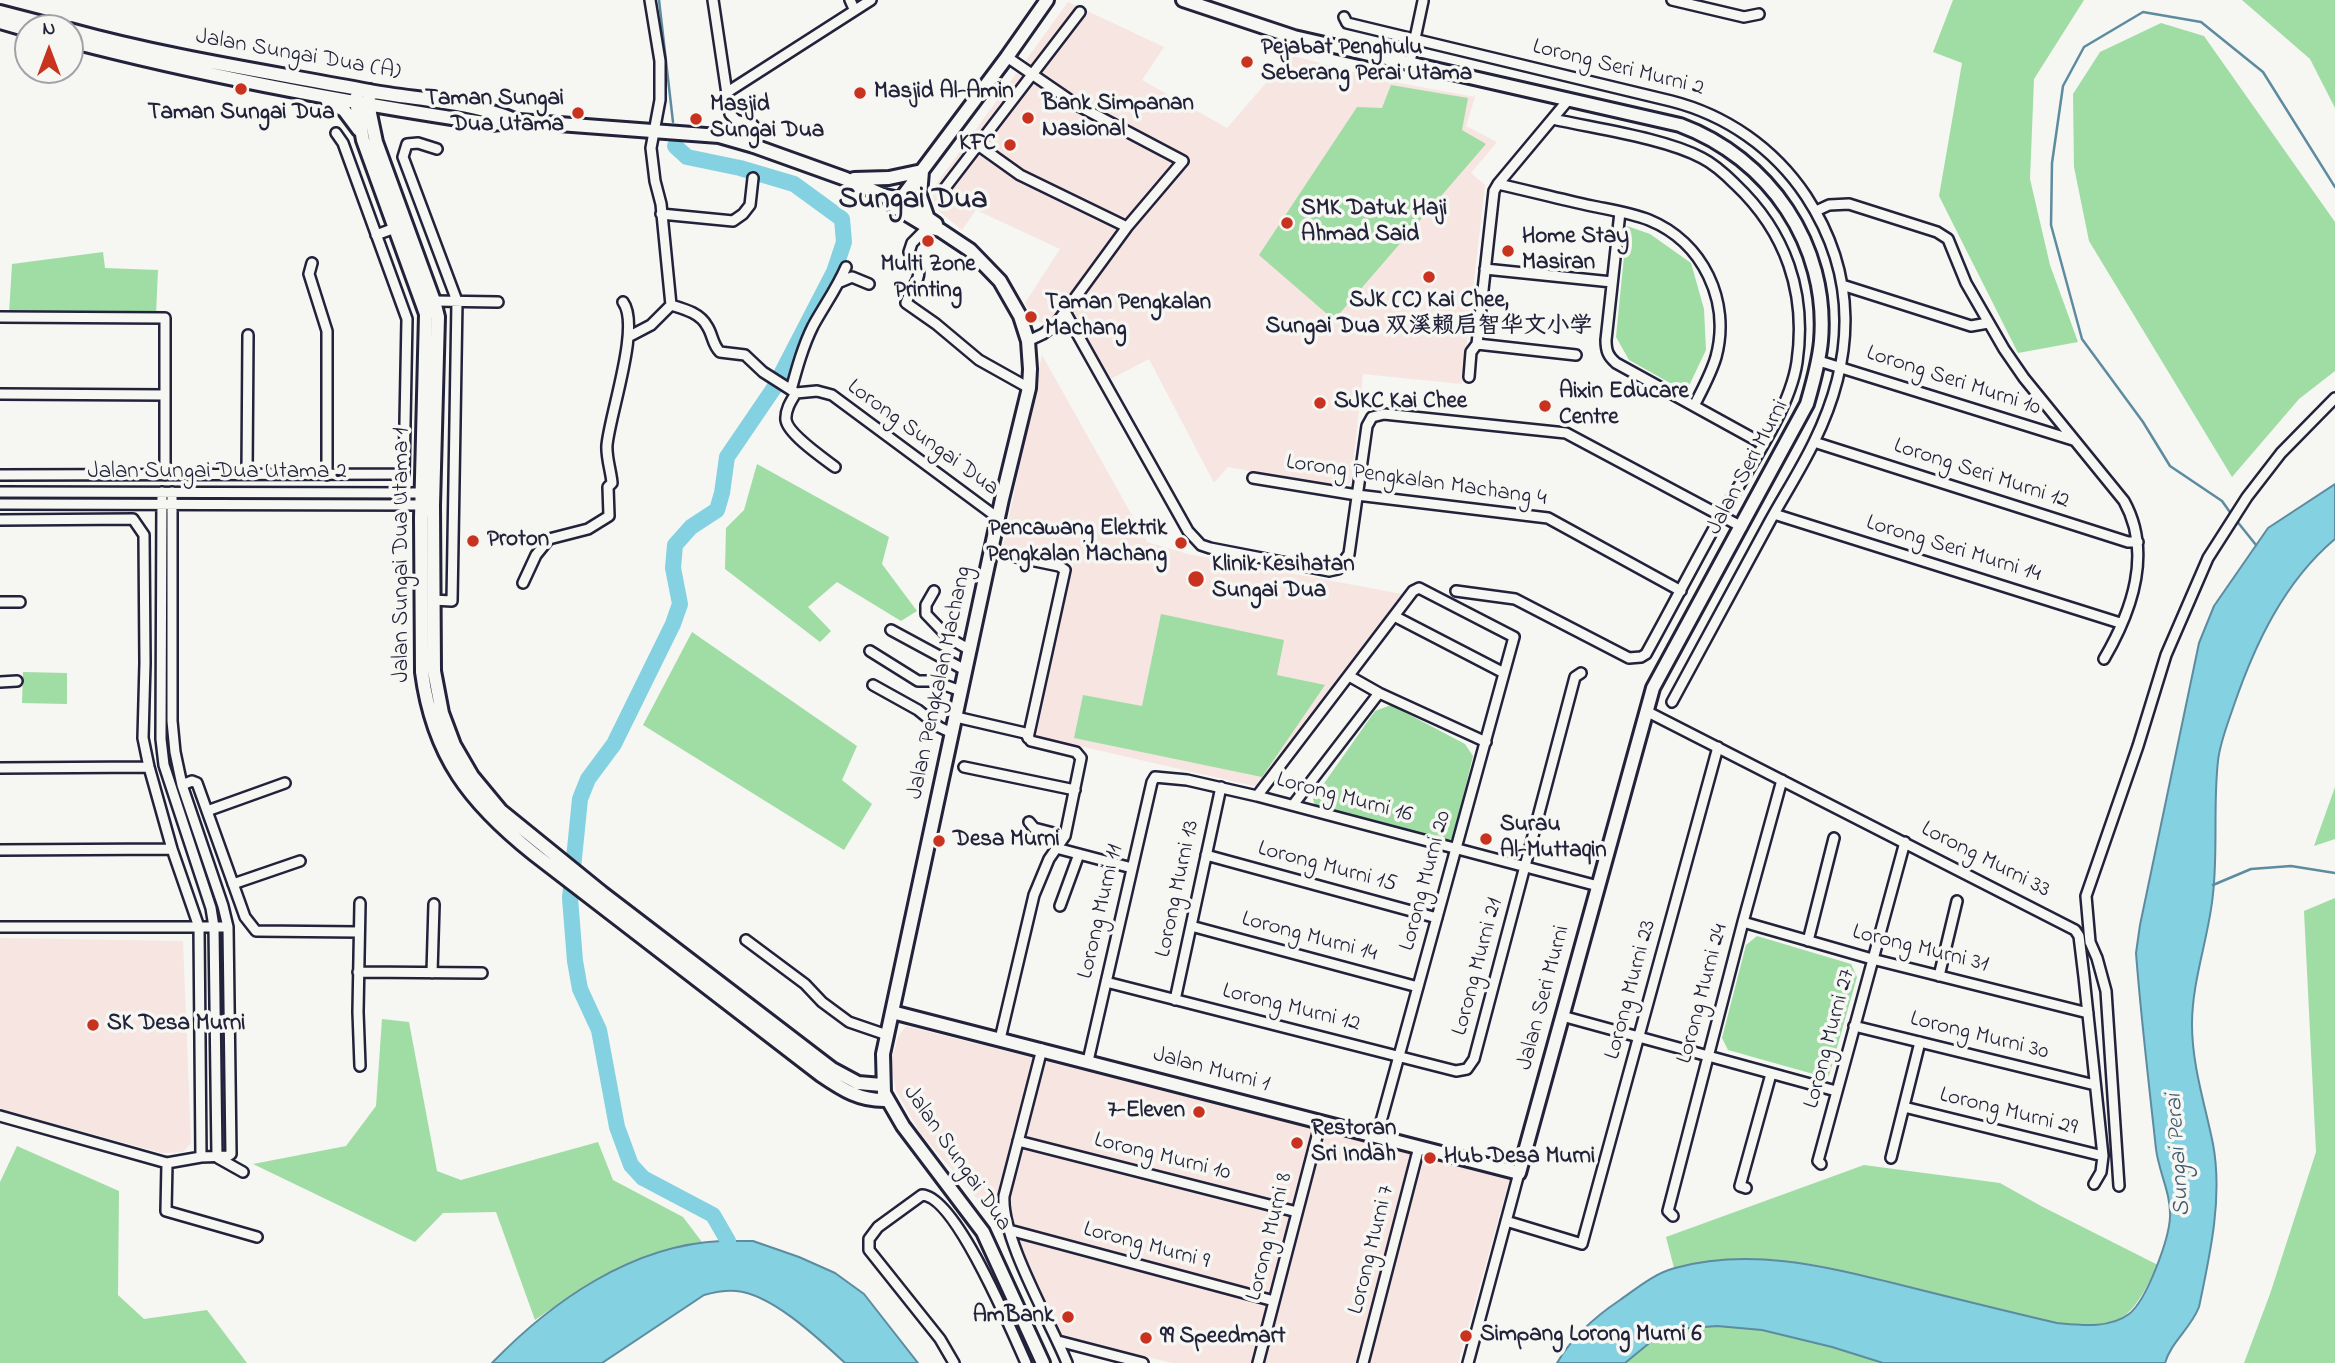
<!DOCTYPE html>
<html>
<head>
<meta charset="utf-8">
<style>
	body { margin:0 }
	#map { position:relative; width:2335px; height:1363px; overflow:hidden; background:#f6f6f2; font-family:"Indie Flower",sans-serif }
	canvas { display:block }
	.north { position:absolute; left:14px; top:14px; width:70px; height:70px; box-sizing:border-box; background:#f6f6f2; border:2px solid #a1a1a9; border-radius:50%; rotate:0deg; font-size:19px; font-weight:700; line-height:28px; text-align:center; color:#22223b }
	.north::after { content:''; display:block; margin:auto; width:24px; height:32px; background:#c8321e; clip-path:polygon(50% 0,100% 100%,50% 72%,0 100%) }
</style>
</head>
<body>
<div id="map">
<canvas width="2335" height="1363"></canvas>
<div class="north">N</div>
</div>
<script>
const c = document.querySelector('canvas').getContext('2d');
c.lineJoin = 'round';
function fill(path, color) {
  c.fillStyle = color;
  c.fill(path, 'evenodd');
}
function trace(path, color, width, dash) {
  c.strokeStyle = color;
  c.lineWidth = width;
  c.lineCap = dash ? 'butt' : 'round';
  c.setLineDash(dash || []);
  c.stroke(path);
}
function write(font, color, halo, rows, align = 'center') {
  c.font = font + ' "Indie Flower","LXGW WenKai TC",sans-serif';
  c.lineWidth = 7;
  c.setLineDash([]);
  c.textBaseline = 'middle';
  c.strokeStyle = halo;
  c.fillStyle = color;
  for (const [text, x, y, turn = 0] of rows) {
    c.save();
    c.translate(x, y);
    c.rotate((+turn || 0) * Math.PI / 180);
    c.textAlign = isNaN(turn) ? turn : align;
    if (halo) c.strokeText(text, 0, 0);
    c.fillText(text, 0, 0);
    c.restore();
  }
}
fill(new Path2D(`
	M 1068,2 L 1164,47 L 1142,80 L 1227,128 L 1290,55 L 1389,81 L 1475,97 L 1466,126 L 1497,142 L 1471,173 L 1485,185 L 1462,384 L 1363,374 L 1351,482 L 1343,488 L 1228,467 L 1214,483 L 1149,359 L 1101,384 L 1060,309 L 1047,325 L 1034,320 L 1025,303 L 1060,249 L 976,210 L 962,230 L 935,208 L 932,190 Z
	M 1042,355 L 1147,542 L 1188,554 L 1402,594 L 1258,787 L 1036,736 L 1073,564 L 1003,547 Z
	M 0,938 L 183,941 L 191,1143 L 183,1152 L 162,1153 L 0,1109 Z
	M 906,1026 L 1510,1178 L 1458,1363 L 1172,1363 L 1048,1332 L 993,1217 L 921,1134 L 896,1091 L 891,1063 L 898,1037 Z`), '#f7e5e1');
fill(new Path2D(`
	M 1953,0 L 2084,0 L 2034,79 L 2030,179 L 2050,265 L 2078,342 L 2018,353 L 1939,196 L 1962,63 L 1933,52 Z
	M 2242,0 L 2335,0 L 2335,108 L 2310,59 Z
	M 2161,23 L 2204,36 L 2335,222 L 2335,371 L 2299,399 L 2232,477 L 2089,241 L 2074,167 L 2073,94 L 2100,52 Z
	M 1391,85 L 1468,98 L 1462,130 L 1486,144 L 1334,320 L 1259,255 L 1357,107 L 1382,108 Z
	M 1627,226 L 1650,234 L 1691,263 L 1704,309 L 1706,350 L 1686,392 L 1629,360 L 1616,337 Z
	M 103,252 L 105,268 L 158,270 L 156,315 L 9,314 L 12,264 Z
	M 757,464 L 889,537 L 882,564 L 917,611 L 901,621 L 837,582 L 808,607 L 831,631 L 820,642 L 725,569 L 726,528 L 744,510 Z
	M 1161,614 L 1284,640 L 1277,675 L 1325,685 L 1262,777 L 1074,738 L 1083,695 L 1142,706 Z
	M 692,632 L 857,746 L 842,780 L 872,804 L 844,850 L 643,725 Z
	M 23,672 L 67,673 L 67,704 L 22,703 Z
	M 1391,705 L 1465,744 L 1473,756 L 1453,838 L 1443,843 L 1316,809 L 1313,799 L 1375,711 Z
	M 2335,787 L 2335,839 L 2314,846 Z
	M 2335,898 L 2335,1363 L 2244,1363 L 2270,1294 L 2316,1152 L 2304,911 Z
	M 1757,936 L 1851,964 L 1857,977 L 1829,1076 L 1824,1077 L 1728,1050 L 1722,1038 L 1746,945 Z
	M 382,1019 L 409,1022 L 437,1171 L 461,1180 L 598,1142 L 613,1180 L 683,1217 L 702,1242 C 638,1256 589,1282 535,1320 L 496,1212 L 443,1213 L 415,1242 L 253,1164 L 346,1146 L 376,1106 Z
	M 17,1146 L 119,1191 L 118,1295 L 144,1319 L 207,1310 L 247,1363 L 0,1363 L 0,1182 Z
	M 1864,1165 L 2000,1183 L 2041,1206 L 2158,1265 C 2128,1324 2124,1327 2057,1323 L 1816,1265 L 1768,1259 L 1729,1259 L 1674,1268 L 1666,1237 Z
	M 1717,1326 L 1762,1330 L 1832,1347 L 1883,1363 L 1625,1363 L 1653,1340 L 1678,1329 Z`), '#9fdda4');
const water = new Path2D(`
	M 2335,484 L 2335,539 C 2284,582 2255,644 2234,705 C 2228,723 2220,742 2218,761 C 2213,805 2218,849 2213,894 C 2209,937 2192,980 2192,1024 C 2192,1066 2205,1104 2213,1144 C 2223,1197 2210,1255 2199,1307 C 2191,1328 2171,1342 2165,1363 L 1883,1363 L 1832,1347 L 1762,1330 L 1717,1326 L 1678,1329 L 1653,1340 L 1625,1363 L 1557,1363 C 1572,1337 1596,1316 1620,1300 C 1637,1288 1655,1273 1675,1268 C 1752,1247 1827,1267 1901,1285 C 1953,1298 2005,1311 2057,1323 C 2080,1325 2109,1329 2129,1314 C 2147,1300 2169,1239 2170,1217 C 2171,1193 2159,1173 2156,1149 C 2149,1084 2141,1019 2136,953 L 2140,925 L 2199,643 L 2214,606 L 2268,528 Z
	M 721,1241 L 753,1241 L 799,1257 L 835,1273 L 864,1294 L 918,1363 L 845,1363 C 819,1339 772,1294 736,1291 C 725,1290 715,1292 704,1295 L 602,1363 L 492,1363 C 552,1301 632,1245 721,1241 Z`);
fill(water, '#84d1e2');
trace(water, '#5d8b9f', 2);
trace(new Path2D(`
	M 659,0 L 673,122
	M 2232,515 L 2222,501 L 2170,466 L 2143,422 L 2082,339 L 2051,225 L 2052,163 L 2063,86 L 2084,47 L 2143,12 L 2201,22 L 2263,72 L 2335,187
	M 2236,520 L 2256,545
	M 2213,885 L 2251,869 L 2291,866 L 2335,873`), '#5d8b9f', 2.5);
trace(new Path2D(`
	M 675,146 L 687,157 L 740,168 L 794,184 L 842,219 L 844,242 L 834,272 L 774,388 L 727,457 L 722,493 L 717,510 L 691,527 L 675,545 L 673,568 L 680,604 L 673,624 L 614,744 L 588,779 L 580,799 L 570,898 L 575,961 L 580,989 L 599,1030 L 617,1127 L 631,1165 L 643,1178 L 713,1215 L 728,1241 L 731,1262`), '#84d1e2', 16);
const street = new Path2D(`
	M 713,0 L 730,114 L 736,120 L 753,125 L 755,129 L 754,146
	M 850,0 L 854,9
	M 1672,0 L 1744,17 L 1759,14
	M 1344,17 L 1347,23 L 1671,101 C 1726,115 1774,148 1806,196 C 1858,275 1855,359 1814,442 C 1801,469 1785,494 1770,521 C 1738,581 1705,641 1672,702
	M 1007,57 L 1077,105 L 1183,161 L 1127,227 L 1056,324 L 1043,334 L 1028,341
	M 1410,62 L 1423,1
	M 726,93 L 871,0
	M 978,145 L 1020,175 L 1127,227
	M 1498,184 C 1529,191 1560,199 1592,206 C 1611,210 1631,213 1649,220 C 1703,242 1731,301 1716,357 C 1711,374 1702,390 1694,406
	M 945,188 L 1080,12
	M 1816,211 L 1829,205 L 1849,204 L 1937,232 L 1948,239 L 1966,283 L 2004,349 L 2024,378 L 2124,501 C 2153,553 2132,611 2104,659
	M 1620,212 L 1606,340 C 1606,351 1608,356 1616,363 L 1763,444
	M 661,214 L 733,221 L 743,214 L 750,205 L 753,178
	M 928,227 L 912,243 L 909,252 C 928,280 915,276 906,303 L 936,324 L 979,360 L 1029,388
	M 376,235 L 395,228
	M 312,263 L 309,274 L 327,331 L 327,475
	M 1485,269 L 1612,282
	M 840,282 L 852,277 L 869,284
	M 1842,285 L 1971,326 L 1988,323
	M 434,301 L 498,302
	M 671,305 C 684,309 700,313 707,326 C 713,335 712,344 720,352 L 745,355 L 763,372 L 796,393
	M 1065,312 L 1188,531 L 1201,545 L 1210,548 L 1329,571 L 1338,569 L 1349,554 L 1367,426 L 1372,417 L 1384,414 L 1566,433 L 1742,527
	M 0,317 L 165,318 L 165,475
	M 630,336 L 651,325 L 671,305 L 661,204 L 655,181 L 651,148 L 660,100 L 660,61 L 650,0
	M 1477,344 L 1576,355
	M 1819,361 L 2073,440
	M 1469,377 L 1471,352 L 1477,344 L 1494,191 L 1498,184 L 1569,99
	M 791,390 C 797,368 803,346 813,326 C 824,306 837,288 846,267
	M 0,394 L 165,395
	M 1814,442 L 2128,542 L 2138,542
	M 835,467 C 823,458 788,434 786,420 C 785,410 791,401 796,393 L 817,391 L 832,395 L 998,518
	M 247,474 L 248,335
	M 0,475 L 404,474 L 407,319 L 343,143 L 336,133
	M 1253,478 L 1357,495 L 1548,518 L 1681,591
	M 0,492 L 425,493
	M 162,492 L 161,739 L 164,765 L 211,908 L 214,927 L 217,1157
	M 0,504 L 425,505
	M 1774,514 L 2120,623
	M 0,520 L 133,519 L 144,535 L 145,663 L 143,738 L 149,767 L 172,849 L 199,927 L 201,1157
	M 991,552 L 1059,566 L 1065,570 L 1028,738
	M 523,583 L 536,555 L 549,539 L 588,529 L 609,516 L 608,487 L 612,483 C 611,471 606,457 607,445 C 610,413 641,326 623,302
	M 934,591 L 926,605 L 926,614 L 949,638 L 970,650
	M 1456,591 L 1515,599 L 1629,658 L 1641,657 L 1646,654 C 1672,607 1696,560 1722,514 C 1747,471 1790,410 1797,362 C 1807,293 1786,232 1735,184 C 1726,175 1714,164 1702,158 C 1664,138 1597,129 1553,119
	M 432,600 L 452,601 L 457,301 L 403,157 L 407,144 L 418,143 L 437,149
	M 0,602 L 20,602
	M 1394,616 L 1504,673
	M 891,630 L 965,670
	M 870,651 L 918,681 L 933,681 L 961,691
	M 1349,676 L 1379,693 L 1486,742
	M 0,682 L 17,681
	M 873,685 L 918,710 L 939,727 L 952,733
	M 1646,711 L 2075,930 L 2079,936 L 2084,977 L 2103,1156 L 2101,1172 L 2094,1184
	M 956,717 L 1025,733 L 1031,741 L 1076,752 L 1081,758 L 1065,836 L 1049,859 L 1034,895 L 1000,1039
	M 964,767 L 1075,790
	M 0,768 L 149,767
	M 182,785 L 192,781 L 197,783 L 245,917 L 256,931 L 359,932
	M 1257,796 L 1413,591 L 1419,588 L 1514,637 L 1377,1136
	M 1293,805 L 1379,693
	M 207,811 L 285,783
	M 1029,822 L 1034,828 L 1065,836
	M 1056,848 L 1132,868
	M 0,850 L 172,849
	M 1206,855 L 1437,918
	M 233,884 L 300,861
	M 360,903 L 358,1012 L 360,1066
	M 1060,906 L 1079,854
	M 1743,922 L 1872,959 L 2088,1013
	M 1191,926 L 1418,987
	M 0,927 L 228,927
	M 746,940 L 805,984 L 822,1002 L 849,1022 L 887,1035
	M 1808,941 L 1834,838
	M 358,972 L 482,973
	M 432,973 L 434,904
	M 1939,976 L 1957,901
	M 1106,982 L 1456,1071 L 1467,1069 L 1474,1059 L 1575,677 L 1581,673
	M 1175,1000 L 1221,787
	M 1562,1016 L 1836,1091
	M 1854,1026 L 2095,1085
	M 1042,1049 L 1004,1196 C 1001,1238 1050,1321 1067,1363
	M 1088,1061 L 1152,782 L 1155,777 L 1187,780 L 1257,796 L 1598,886
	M 1904,1107 L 2103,1156
	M 0,1116 L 167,1163 L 201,1157 L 228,1156 L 231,1154 L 228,927 L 223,906 L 182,785 L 175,752 L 172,721 L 172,492
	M 1018,1141 L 1297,1212
	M 218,1158 L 243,1172
	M 1891,1158 L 1920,1042
	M 167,1163 L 166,1211 L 257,1237
	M 1821,1164 L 1818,1161 L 1905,842
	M 2119,1186 L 2106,991 L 2097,958 L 2090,942 L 2086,896 L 2138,746 L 2166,655 L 2208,558 L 2247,497 L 2281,453 L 2335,398
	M 1746,1188 L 1740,1186 L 1771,1074
	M 1673,1216 L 1668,1211 L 1743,922 L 1782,780
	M 1506,1221 L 1582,1244 L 1718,747
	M 1009,1230 L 1274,1301
	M 1058,1341 L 1143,1363
	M 954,1363 L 940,1339 L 869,1250 L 869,1239 L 878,1227 L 922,1195 C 956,1196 1012,1332 1026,1363
	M 1258,1363 L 1321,1121
	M 1363,1363 L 1419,1147
	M 1468,1363 L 1519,1173`);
const secondary = new Path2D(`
	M 0,12 L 62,28
	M 0,22 L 28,30
	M 70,30 C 168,57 269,72 369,91 C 418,100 469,101 515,120
	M 70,41 C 208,77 350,103 491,124 L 519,121 L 719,136 L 754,146 L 846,179 L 885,196 L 900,199 L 936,224
	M 358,89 L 356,102 L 363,140 L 426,314 L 421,518 L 422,672 C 433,756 470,803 534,854 L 821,1075 C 843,1090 860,1101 887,1100
	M 370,91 L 368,104 L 376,142 L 434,301 L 438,317 L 433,505 L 434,671 L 442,713 L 454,745 L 472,776 L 501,811 L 602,893 L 832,1069 L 858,1083 L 882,1085
	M 327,100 L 344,110 L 359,130
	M 922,171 L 920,196 L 927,216
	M 854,179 L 889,178 L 922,171
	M 885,196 L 895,207 L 928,227 L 940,230 L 970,250 L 1000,281 L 1020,316 L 1028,341 L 1030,369 L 1029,388 L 1002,499 L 892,1012 L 883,1054 L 884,1093 L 903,1126 L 983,1232 L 1043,1363
	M 897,204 L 1007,57 L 1047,0
	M 892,1012 L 1519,1173 L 1653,688 L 1807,404 C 1813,383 1819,363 1821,341 C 1829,245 1769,158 1680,125 L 1294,37 L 1183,0`);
trace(street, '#22223b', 14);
trace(secondary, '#22223b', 18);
trace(street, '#f6f6f2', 9);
trace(secondary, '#f6f6f2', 12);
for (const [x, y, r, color] of [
	[1247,62,7,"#c8321e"],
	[241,89,7,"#c8321e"],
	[860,93,7,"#c8321e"],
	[578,113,7,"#c8321e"],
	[1028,118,7,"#c8321e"],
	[696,119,7,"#c8321e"],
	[1010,145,7,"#c8321e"],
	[1287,223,7,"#c8321e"],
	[928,241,7,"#c8321e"],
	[1508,251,7,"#c8321e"],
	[1429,277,7,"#c8321e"],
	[1031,317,7,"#c8321e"],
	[1320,403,7,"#c8321e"],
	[1545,406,7,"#c8321e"],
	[473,541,7,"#c8321e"],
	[1181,543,7,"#c8321e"],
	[1196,579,9,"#c8321e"],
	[1486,839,7,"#c8321e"],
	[939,841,7,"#c8321e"],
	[93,1025,7,"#c8321e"],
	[1199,1112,7,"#c8321e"],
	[1297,1143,7,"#c8321e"],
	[1430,1158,7,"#c8321e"],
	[1068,1317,7,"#c8321e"],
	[1466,1336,7,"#c8321e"],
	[1146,1338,7,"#c8321e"]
]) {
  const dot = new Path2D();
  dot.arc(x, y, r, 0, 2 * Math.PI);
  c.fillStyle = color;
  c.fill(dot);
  trace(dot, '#f6f6f2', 2.5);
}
write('bold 23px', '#22223b', '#f6f6f2', [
	["Pejabat Penghulu",1261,49],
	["Seberang Perai Utama",1261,75],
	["Masjid Al-Amin",874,93],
	["Taman Sungai",564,100,"right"],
	["Dua Utama",564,126,"right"],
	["Bank Simpanan",1042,105],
	["Nasional",1042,131],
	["Masjid",710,106],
	["Sungai Dua",710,132],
	["Taman Sungai Dua",241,114,"center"],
	["KFC",996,145,"right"],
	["SMK Datuk Haji",1301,210],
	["Ahmad Said",1301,236],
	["Home Stay",1522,238],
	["Masiran",1522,264],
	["Multi Zone",928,266,"center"],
	["Printing",928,292,"center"],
	["SJK (C) Kai Chee,",1429,302,"center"],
	["Sungai Dua 双溪赖启智华文小学",1429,328,"center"],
	["Taman Pengkalan",1045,304],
	["Machang",1045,330],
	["Aixin Educare",1559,393],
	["Centre",1559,419],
	["SJKC Kai Chee",1334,403],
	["Pencawang Elektrik",1167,530,"right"],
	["Pengkalan Machang",1167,556,"right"],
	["Proton",487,541],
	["Klinik Kesihatan",1212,566],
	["Sungai Dua",1212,592],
	["Surau",1500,826],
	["Al-Muttaqin",1500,852],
	["Desa Murni",953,841],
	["SK Desa Murni",107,1025],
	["7-Eleven",1185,1112,"right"],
	["Restoran",1311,1130],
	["Sri Indah",1311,1156],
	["Hub Desa Murni",1444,1158],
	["AmBank",1054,1317,"right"],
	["Simpang Lorong Murni 6",1480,1336],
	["99 Speedmart",1160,1338]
], 'left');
write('23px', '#22223b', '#f6f6f2', [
	["Jalan Sungai Dua (A)",298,56,10],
	["Lorong Seri Murni 2",1618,69,14],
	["Lorong Seri Murni 10",1953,382,18],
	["Lorong Sungai Dua",922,439,36],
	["Jalan Seri Murni",1749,468,-62],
	["Jalan Sungai Dua Utama 2",217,473],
	["Lorong Seri Murni 12",1981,475,18],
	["Lorong Pengkalan Machang 4",1416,482,8],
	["Lorong Seri Murni 14",1953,550,17],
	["Jalan Sungai Dua Utama 1",403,555,-90],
	["Jalan Pengkalan Machang",941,683,-78],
	["Lorong Murni 16",1344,799,15],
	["Lorong Murni 33",1985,861,27],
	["Lorong Murni 15",1327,868,15],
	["Lorong Murni 20",1427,881,-75],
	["Lorong Murni 13",1179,889,-78],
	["Lorong Murni 11",1102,912,-77],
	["Lorong Murni 14",1309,938,15],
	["Lorong Murni 31",1920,950,14],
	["Lorong Murni 21",1479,967,-75],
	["Lorong Murni 23",1632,990,-75],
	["Lorong Murni 24",1704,994,-75],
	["Jalan Seri Murni",1545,998,-75],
	["Lorong Murni 12",1291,1009,14],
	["Lorong Murni 30",1979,1037,14],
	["Lorong Murni 27",1831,1039,-75],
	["Jalan Murni 1",1211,1071,15],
	["Lorong Murni 29",2008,1113,14],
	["Lorong Murni 10",1162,1158,14],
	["Jalan Sungai Dua",956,1159,55],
	["Lorong Murni 8",1271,1237,-76],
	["Lorong Murni 9",1146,1247,15],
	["Lorong Murni 7",1373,1250,-76]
]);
write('italic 24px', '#3f576d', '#f6f6f2', [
	["Sungai Perai",2180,1155,-94]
]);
write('bold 30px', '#22223b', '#f6f6f2', [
	["Sungai Dua",913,202]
]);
</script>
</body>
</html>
